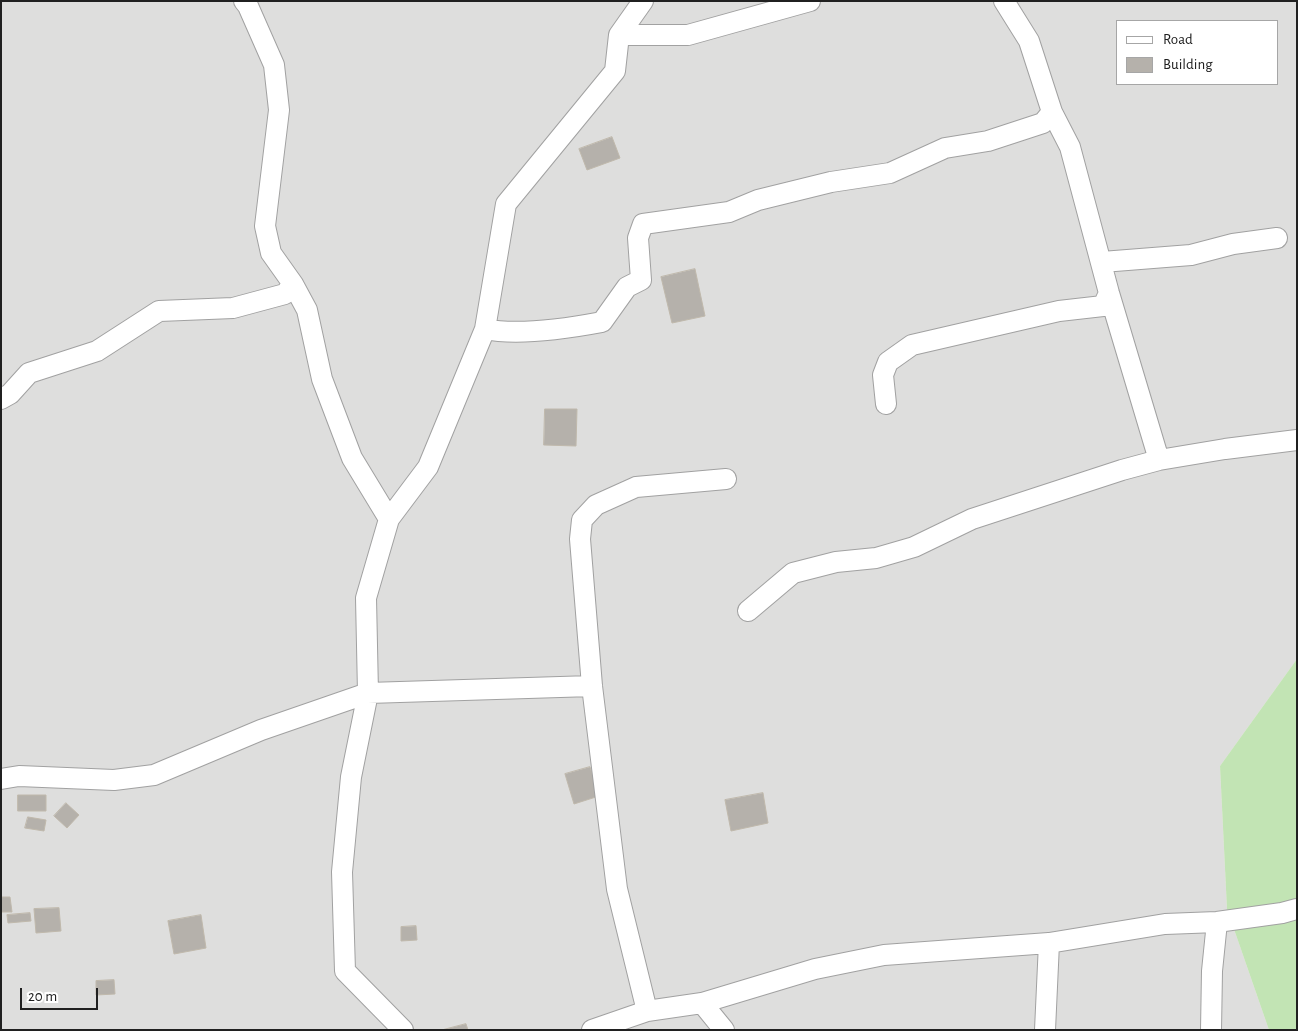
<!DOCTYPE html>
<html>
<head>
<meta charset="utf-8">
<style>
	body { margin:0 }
	#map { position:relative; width:1298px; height:1031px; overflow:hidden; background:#f0efe8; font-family:"Alegreya Sans",sans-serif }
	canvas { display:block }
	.frame { position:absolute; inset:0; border:2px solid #202020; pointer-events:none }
	.legend { position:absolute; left:1116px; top:20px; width:162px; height:65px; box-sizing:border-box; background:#fff; border:1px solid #a6a6a6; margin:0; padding:6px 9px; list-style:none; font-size:15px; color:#202020 }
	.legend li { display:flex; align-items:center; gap:10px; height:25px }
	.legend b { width:25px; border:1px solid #a6a6a6 }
	.scale { position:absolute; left:20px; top:988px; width:78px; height:22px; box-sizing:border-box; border:2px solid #202020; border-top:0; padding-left:6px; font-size:15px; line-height:18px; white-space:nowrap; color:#202020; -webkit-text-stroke:4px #fff; paint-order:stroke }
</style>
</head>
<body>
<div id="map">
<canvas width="1298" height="1031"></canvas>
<div class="frame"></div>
<ul class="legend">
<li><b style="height:6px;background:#fff"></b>Road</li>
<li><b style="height:14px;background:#b5b1ab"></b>Building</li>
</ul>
<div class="scale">20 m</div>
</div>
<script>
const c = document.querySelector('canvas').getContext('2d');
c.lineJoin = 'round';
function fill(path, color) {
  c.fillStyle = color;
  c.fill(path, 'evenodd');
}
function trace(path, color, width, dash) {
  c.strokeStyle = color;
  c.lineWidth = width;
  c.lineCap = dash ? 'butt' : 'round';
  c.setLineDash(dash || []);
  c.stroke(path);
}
fill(new Path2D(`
	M 1,1 L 1297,1 L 1297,659 L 1220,766 L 1227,909 L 1269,1030 L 1,1030 ZM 1117,21 L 1277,21 L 1277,84 L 1117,84 Z`), '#dededd');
fill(new Path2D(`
	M 1297,659 L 1297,1030 L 1269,1030 L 1227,909 L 1220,766 Z`), '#c2e4b4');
const building = new Path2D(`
	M 612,137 L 620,158 L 587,170 L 579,149 Z
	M 695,269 L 705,316 L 672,323 L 661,277 Z
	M 545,409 L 577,409 L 576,446 L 544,445 Z
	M 590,767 L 599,796 L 574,804 L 565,774 Z
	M 763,793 L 768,823 L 731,831 L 725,800 Z
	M 18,795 L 46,795 L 46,811 L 18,811 Z
	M 66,803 L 79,815 L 67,828 L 54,816 Z
	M 28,817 L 46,820 L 44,831 L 25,828 Z
	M 1,897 L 10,897 L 12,912 L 1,912 Z
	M 59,908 L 61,931 L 36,933 L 34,909 Z
	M 30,913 L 31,921 L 8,923 L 7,915 Z
	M 201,915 L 206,948 L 174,954 L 168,921 Z
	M 416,926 L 417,940 L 401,941 L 401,927 Z
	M 114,980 L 115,994 L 96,995 L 96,981 Z
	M 466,1024 L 468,1030 L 442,1030 Z`);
fill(building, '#b5b1ab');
trace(building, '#c0b9ac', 1);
const street = new Path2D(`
	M 244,1 L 248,6 L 274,65 L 279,110 L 265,226 L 271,253 L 293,284 L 307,310 L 322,379 L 352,458 L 389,519
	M 1004,1 L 1029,41 L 1052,112 L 1070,147 L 1109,293 L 1159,460
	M 619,35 L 688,35 L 810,1
	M 1102,262 L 1191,255 L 1233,244 L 1277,238
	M 485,329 C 517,336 570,328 602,322 L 627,287 L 641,280 L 638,238 L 643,224 L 729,212 L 758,200 L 831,182 L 890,173 L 945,148 L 988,141 L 1043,123 L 1052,112
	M 1,399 L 10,394 L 29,373 L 97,351 L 159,311 L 233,308 L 285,294 L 293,284
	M 886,404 L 883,375 L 888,362 L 912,345 L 1059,311 L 1103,306 L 1109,293
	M 748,611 L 793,573 L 836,562 L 876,558 L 914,547 L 972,519 L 1122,470 L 1159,460 L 1225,449 L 1297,440
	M 1,779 L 19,776 L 114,780 L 154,775 L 261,730 L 368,693 L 592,686
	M 702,1003 L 724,1030
	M 647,1011 L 617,889 L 592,686 L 580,539 L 582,520 L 596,505 L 636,487 L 726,479
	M 403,1030 L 345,971 L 342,872 L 351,777 L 368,693 L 366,598 L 389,519 L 428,467 L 485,329 L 506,204 L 615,71 L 619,35 L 643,1
	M 592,1030 L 647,1011 L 702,1003 L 815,969 L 884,955 L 1049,943 L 1165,924 L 1217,922 L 1282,913 L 1297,909
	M 1045,1030 L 1049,943
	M 1211,1030 L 1212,971 L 1217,922`);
trace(street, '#a1a1a1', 22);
trace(street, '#fff', 20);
</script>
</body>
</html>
